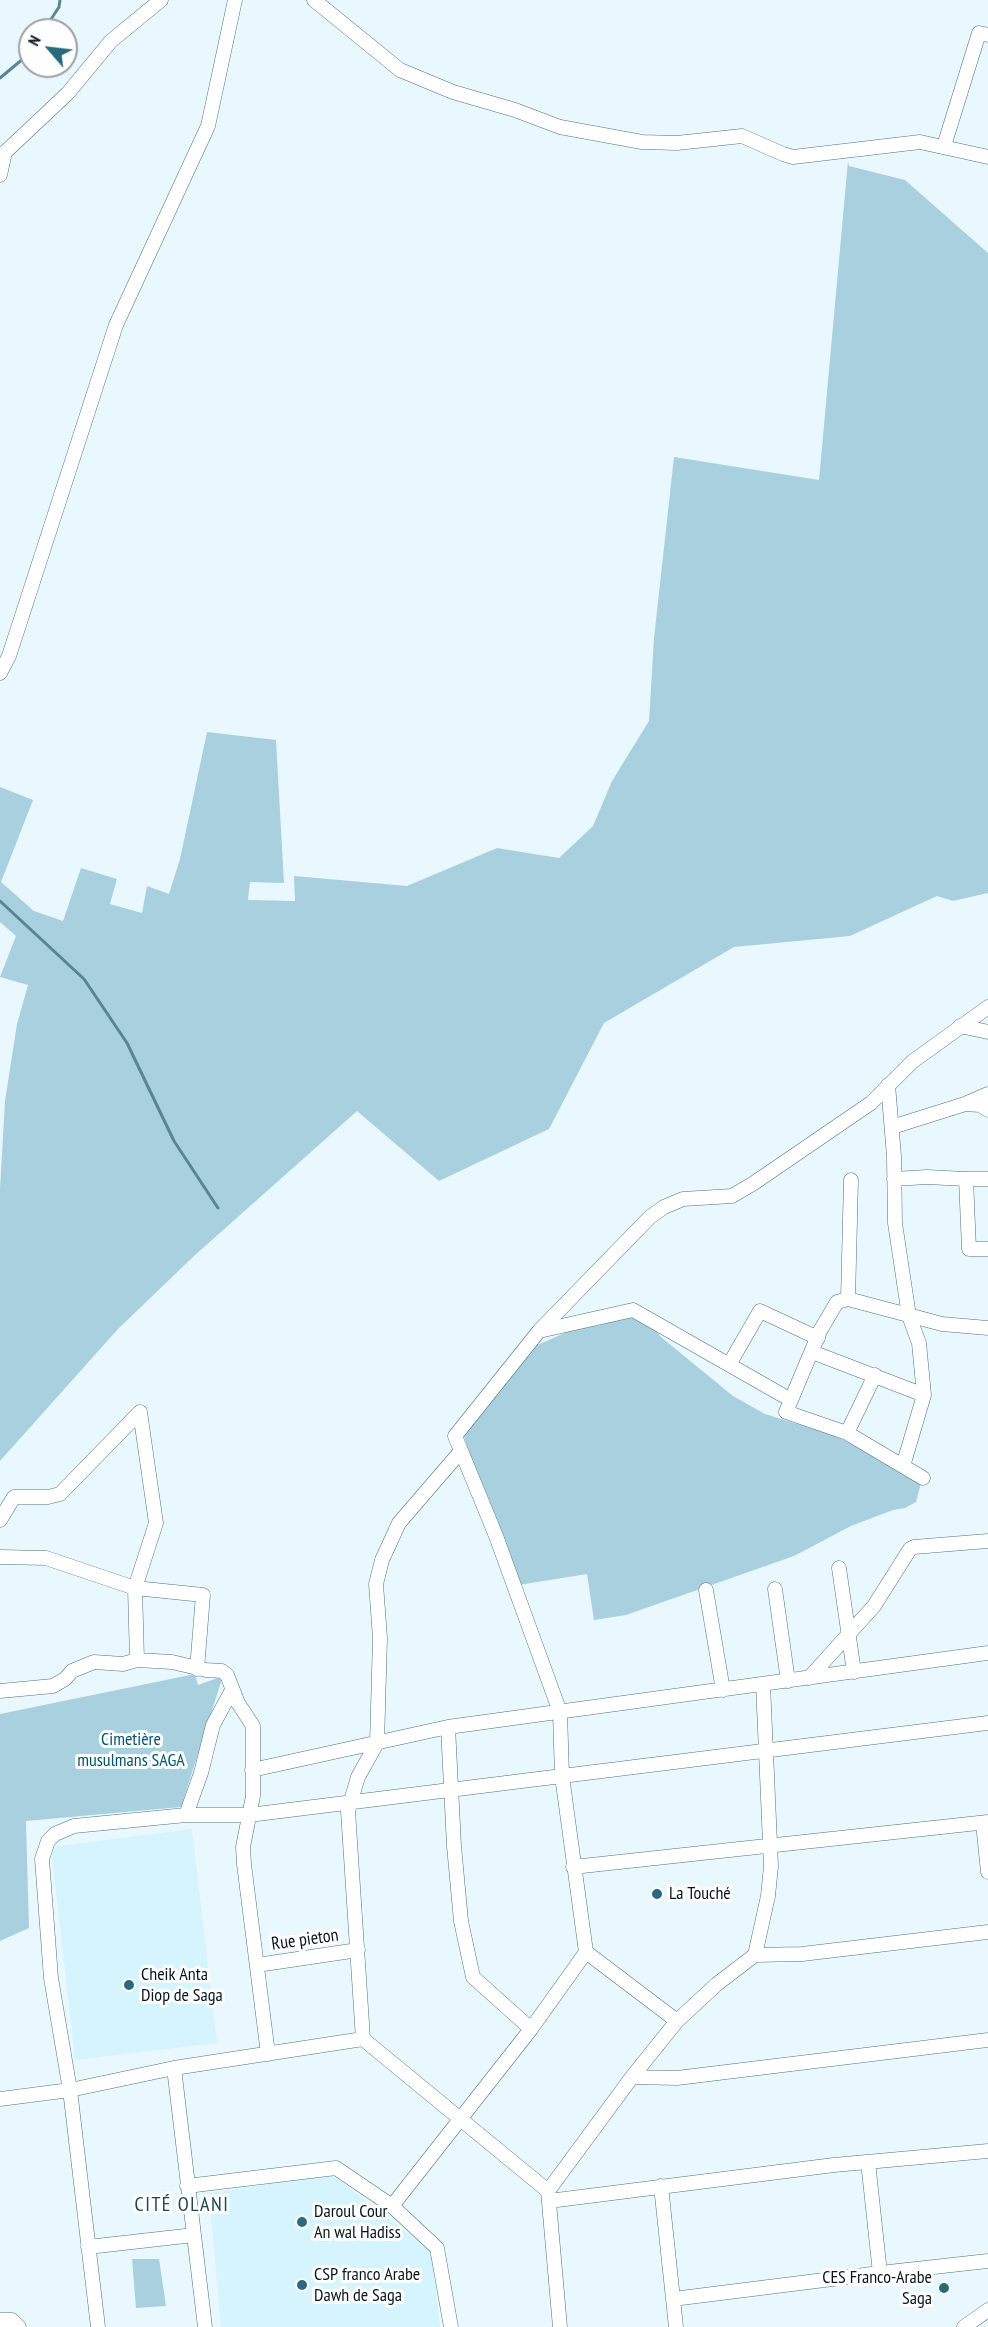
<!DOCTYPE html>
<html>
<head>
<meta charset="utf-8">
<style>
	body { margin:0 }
	#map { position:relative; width:988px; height:2327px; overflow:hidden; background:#e8f8fe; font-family:"PT Sans Narrow",sans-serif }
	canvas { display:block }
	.north { position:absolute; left:18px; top:18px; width:60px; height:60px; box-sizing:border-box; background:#fff; border:2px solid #9ca2a4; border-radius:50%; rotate:298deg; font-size:16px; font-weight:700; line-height:24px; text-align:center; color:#07161b }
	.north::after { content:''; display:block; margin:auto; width:21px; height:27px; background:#296a7e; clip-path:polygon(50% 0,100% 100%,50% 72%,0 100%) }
</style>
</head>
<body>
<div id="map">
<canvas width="988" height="2327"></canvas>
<div class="north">N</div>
</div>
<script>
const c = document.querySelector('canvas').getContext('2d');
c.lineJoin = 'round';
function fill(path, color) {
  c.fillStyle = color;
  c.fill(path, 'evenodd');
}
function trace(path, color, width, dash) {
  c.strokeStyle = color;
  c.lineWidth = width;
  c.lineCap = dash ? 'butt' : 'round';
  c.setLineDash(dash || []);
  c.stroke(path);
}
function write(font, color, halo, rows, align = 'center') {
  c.font = font + ' "PT Sans Narrow",sans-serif';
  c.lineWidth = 6;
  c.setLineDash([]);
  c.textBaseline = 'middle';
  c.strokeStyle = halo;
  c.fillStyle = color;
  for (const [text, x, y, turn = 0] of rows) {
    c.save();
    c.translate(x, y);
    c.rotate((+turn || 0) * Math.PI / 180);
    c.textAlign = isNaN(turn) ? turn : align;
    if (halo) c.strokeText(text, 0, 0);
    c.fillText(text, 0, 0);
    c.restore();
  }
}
fill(new Path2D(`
	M 192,1829 L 217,2043 L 75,2060 L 51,1847 Z
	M 332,2175 L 431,2251 L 440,2327 L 221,2327 L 209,2193 Z`), '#d6f4fe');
fill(new Path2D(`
	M 848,161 L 849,166 L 905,180 L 988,253 L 988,893 L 953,901 L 937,896 L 850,936 L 734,947 L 604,1023 L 549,1129 L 439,1181 L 357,1111 L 194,1256 L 118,1329 L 0,1461 L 0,1189 L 5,1101 L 17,1024 L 28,985 L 0,977 L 16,936 L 0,922 L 0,787 L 33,800 L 1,882 L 34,911 L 63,921 L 81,868 L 117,879 L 110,904 L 142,913 L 147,886 L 169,894 L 180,859 L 207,732 L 276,740 L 284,883 L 250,882 L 248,900 L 295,901 L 294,876 L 407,886 L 497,848 L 559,858 L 593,826 L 612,781 L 649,721 L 654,638 L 674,457 L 819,480 Z
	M 632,1316 L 653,1327 L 661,1337 L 733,1396 L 765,1414 L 833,1435 L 881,1459 L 921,1483 L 916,1502 L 905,1508 L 893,1510 L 851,1526 L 794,1556 L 626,1615 L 594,1620 L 587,1574 L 519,1585 L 496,1517 L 472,1462 L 463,1433 L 535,1346 L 576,1328 L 597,1326 Z
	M 195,1674 L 198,1685 L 223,1676 L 181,1807 L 26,1821 L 29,1928 L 0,1941 L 0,1714 Z
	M 132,2259 L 159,2259 L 166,2306 L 136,2308 Z`), '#a8d0de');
trace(new Path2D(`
	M 44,30 L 59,7 L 60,0
	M 0,78 L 30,53
	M 0,901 L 84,979 L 127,1043 L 174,1141 L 218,1208`), '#598594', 3);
const minor = new Path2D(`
	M 314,0 L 400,70 L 453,92 L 515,110 L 560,127 L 642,142 L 677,143 L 742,136 L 783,154 L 793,157 L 920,142 L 988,157
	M 944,146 L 979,33 L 988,35
	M 0,157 L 68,93 L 111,41 L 161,0
	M 0,175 L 5,152
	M 0,673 L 9,656 L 116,325 L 208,126 L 235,0
	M 960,1026 L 988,1032
	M 888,1085 L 894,1156 L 895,1223 L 909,1316 L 919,1343 L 924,1395
	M 965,1104 L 980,1105 L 988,1110
	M 892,1127 L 965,1104 L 988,1094
	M 894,1179 L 927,1177 L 966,1179 L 969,1249 L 988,1249
	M 966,1179 L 988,1179
	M 848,1299 L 851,1180
	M 539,1331 L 633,1310 L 791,1400
	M 812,1352 L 924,1395 L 903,1466
	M 730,1363 L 760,1311 L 818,1338
	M 847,1433 L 875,1375
	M 461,1451 L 399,1523 L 382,1560 L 376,1584 L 380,1638 L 377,1743 L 358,1777 L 348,1811 L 363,2039 L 548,2191
	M 923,1478 L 847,1433 L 786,1412 L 820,1331 L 837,1302 L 848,1299 L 942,1324 L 988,1328
	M 0,1520 L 14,1497 L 48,1497 L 60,1494 L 140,1412
	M 0,1557 L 46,1558 L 135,1588 L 203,1595 L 197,1669
	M 839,1568 L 854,1672
	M 775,1589 L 788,1681
	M 706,1590 L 723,1690
	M 137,1660 L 135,1588 L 156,1523 L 140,1412
	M 809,1678 L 874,1606 L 910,1549 L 914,1547 L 988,1541
	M 0,1691 L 53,1686 L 65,1679 L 72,1671 L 94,1662 L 123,1664 L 137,1660 L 172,1662 L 206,1670 L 222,1671 L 227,1675 L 238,1703 L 253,1726 L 253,1796 L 243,1847 L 244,1864 L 268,2054
	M 448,1727 L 454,1846 L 461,1921 L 473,1977 L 531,2029
	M 252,1770 L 448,1727 L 988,1653
	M 186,1815 L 201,1773 L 213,1725 L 232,1690
	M 983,1823 L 988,1872
	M 573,1867 L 988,1822
	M 755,1955 L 768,1896 L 771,1866 L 763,1684
	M 257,1965 L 358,1950
	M 677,2021 L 586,1952 L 562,1776 L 560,1712 L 496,1536 L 455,1436 L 539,1331 L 650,1217 L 664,1207 L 683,1199 L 732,1196 L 754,1183 L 871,1103 L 912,1062 L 988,1007
	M 174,2068 L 205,2327
	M 632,2077 L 677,2078 L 988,2040
	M 0,2099 L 70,2090 L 174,2068 L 363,2039
	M 868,2162 L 880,2273
	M 187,2186 L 336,2168 L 392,2206 L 437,2248 L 451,2327
	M 661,2186 L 676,2327
	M 549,2201 L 834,2165 L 988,2151
	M 392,2206 L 531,2029 L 586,1952
	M 88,2247 L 194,2235
	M 673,2299 L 880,2273 L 988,2261
	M 0,2320 L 12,2320 L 19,2327
	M 98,2327 L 70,2090 L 51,1978 L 42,1859 L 48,1841 L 55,1834 L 74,1826 L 186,1815 L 249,1815 L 988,1723
	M 560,2327 L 548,2191 L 632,2077 L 677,2021 L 717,1984 L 755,1955 L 802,1954 L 988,1932
	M 964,2327 L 988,2310`);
trace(minor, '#4d7380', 15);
trace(minor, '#fff', 14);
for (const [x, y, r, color] of [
	[657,1894,6,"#296a7e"],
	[129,1985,6,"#296a7e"],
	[302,2222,6,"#296a7e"],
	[302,2285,6,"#296a7e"],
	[944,2288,6,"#296a7e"]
]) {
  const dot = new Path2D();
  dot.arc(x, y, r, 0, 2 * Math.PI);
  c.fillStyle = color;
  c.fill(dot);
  trace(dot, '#fff', 2);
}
write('18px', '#005569', '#fff', [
	["Cimetière",131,1740],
	["musulmans SAGA",131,1761]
]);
write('18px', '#07161b', '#fff', [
	["La Touché",669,1894],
	["Cheik Anta",141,1975],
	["Diop de Saga",141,1996],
	["Daroul Cour",314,2212],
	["An wal Hadiss",314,2233],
	["CSP franco Arabe",314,2275],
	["Dawh de Saga",314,2296],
	["CES Franco-Arabe",932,2278,"right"],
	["Saga",932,2299,"right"]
], 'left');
write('18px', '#07161b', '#fff', [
	["Rue pieton",305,1940,-8]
]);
c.letterSpacing = '1.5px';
write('20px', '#214752', '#fff', [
	["CITÉ OLANI",182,2205]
]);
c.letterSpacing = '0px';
</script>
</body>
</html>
